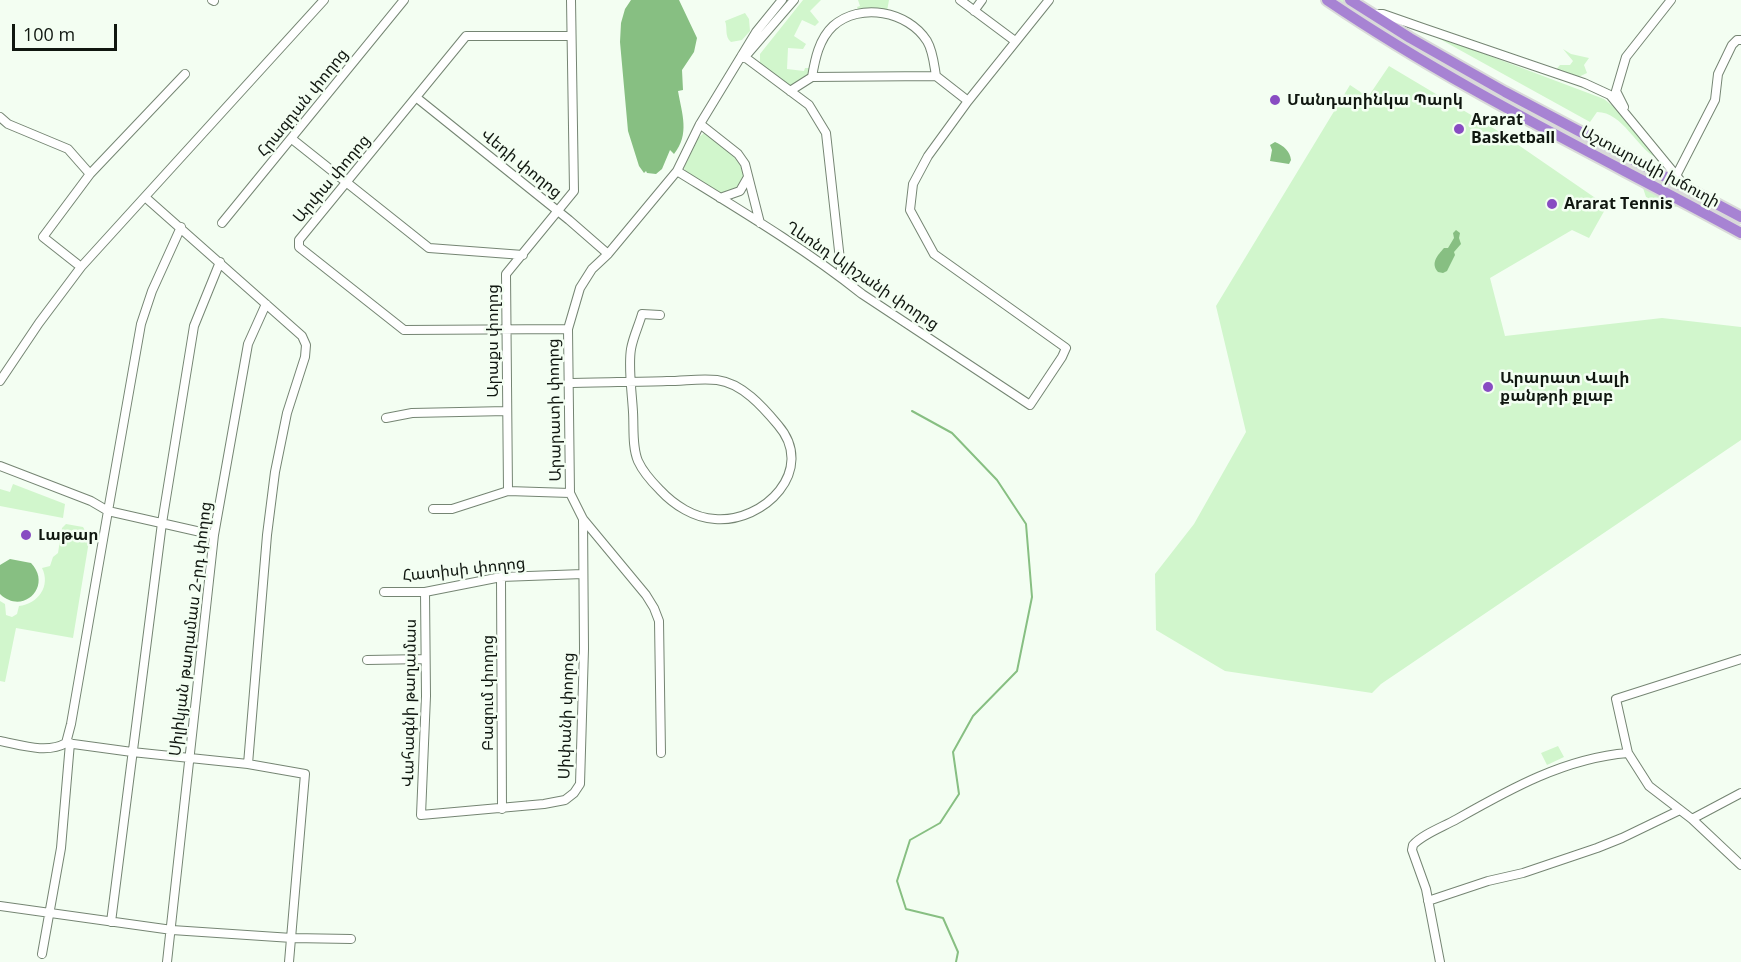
<!DOCTYPE html>
<html>
<head>
<meta charset="utf-8">
<style>
	body { margin:0 }
	#map { position:relative; width:1741px; height:962px; overflow:hidden; background:#f3fef2; font-family:"Open Sans",sans-serif }
	canvas { display:block }
	.scale { position:absolute; left:12px; top:24px; width:105px; height:27px; box-sizing:border-box; border:3px solid #101710; border-top:0; padding-left:8px; font-size:18px; line-height:21px; white-space:nowrap; color:#101710; -webkit-text-stroke:4px #f3fef2; paint-order:stroke }
</style>
</head>
<body>
<div id="map">
<canvas width="1741" height="962"></canvas>
<div class="scale">100 m</div>
</div>
<script>
const c = document.querySelector('canvas').getContext('2d');
c.lineJoin = 'round';
function fill(path, color) {
  c.fillStyle = color;
  c.fill(path, 'evenodd');
}
function trace(path, color, width, dash) {
  c.strokeStyle = color;
  c.lineWidth = width;
  c.lineCap = dash ? 'butt' : 'round';
  c.setLineDash(dash || []);
  c.stroke(path);
}
function write(font, color, halo, rows, align = 'center') {
  c.font = font + ' "Open Sans","Noto Sans Armenian",sans-serif';
  c.lineWidth = 5;
  c.setLineDash([]);
  c.textBaseline = 'middle';
  c.strokeStyle = halo;
  c.fillStyle = color;
  for (const [text, x, y, turn = 0] of rows) {
    c.save();
    c.translate(x, y);
    c.rotate((+turn || 0) * Math.PI / 180);
    c.textAlign = isNaN(turn) ? turn : align;
    if (halo) c.strokeText(text, 0, 0);
    c.fillText(text, 0, 0);
    c.restore();
  }
}
fill(new Path2D(`
	M 803,0 L 821,0 L 810,11 L 819,22 L 815,26 L 802,20 L 794,36 L 806,44 L 803,49 L 788,48 L 787,69 L 804,71 L 805,68 L 810,68 L 810,76 L 791,88 L 760,64 L 760,54 Z
	M 858,0 L 889,0 L 887,11 L 859,12 L 857,7 L 860,6 Z
	M 1334,0 L 1344,0 L 1359,11 L 1694,197 L 1691,201 C 1571,137 1450,74 1334,0 Z
	M 745,13 L 749,19 L 750,31 L 742,40 L 731,42 C 724,36 728,28 725,21 Z
	M 1429,33 L 1604,99 L 1614,107 L 1657,155 L 1657,158 C 1637,149 1623,112 1597,112 L 1590,122 Z
	M 1563,49 L 1571,54 L 1589,58 L 1584,65 L 1587,73 L 1574,79 L 1554,72 L 1560,65 L 1570,65 L 1573,61 Z
	M 1389,66 L 1498,131 L 1607,206 L 1589,238 L 1572,230 L 1490,278 L 1505,336 L 1662,318 L 1741,327 L 1741,440 L 1381,684 L 1372,693 L 1225,671 L 1156,630 L 1155,574 L 1194,524 L 1246,432 L 1216,306 L 1350,85 L 1368,97 Z
	M 704,133 C 719,140 760,172 736,189 C 731,192 724,194 718,193 C 707,189 695,179 686,173 L 684,168 L 698,138 Z
	M 1643,188 L 1678,206 L 1669,209 L 1646,197 Z
	M 13,484 L 65,504 L 63,518 L 0,506 L 0,489 L 10,492 Z
	M 66,524 L 83,527 L 87,534 L 90,535 L 73,638 L 16,628 L 5,682 L 0,681 L 0,601 L 5,604 L 6,615 L 12,617 L 17,614 L 19,606 C 38,604 51,586 42,568 L 50,566 L 53,557 L 58,553 L 62,528 Z
	M 1558,746 L 1564,757 L 1547,765 L 1541,753 Z`), '#d1f6cc');
fill(new Path2D(`
	M 631,0 L 679,0 L 697,38 L 694,52 L 682,70 L 683,90 L 678,91 C 682,114 690,134 674,154 L 670,150 L 662,169 L 656,174 L 647,173 L 646,171 L 644,173 L 639,166 L 628,131 L 620,42 L 621,23 L 625,9 Z
	M 1275,142 C 1284,146 1290,151 1291,160 L 1289,164 L 1270,161 L 1272,150 L 1270,145 Z
	M 1456,230 L 1460,233 L 1459,238 L 1461,244 L 1454,252 L 1455,255 L 1447,271 L 1443,273 L 1438,272 C 1430,263 1438,255 1444,248 L 1448,248 L 1454,238 L 1453,233 Z
	M 10,559 L 31,563 C 53,586 23,616 0,594 L 0,565 Z`), '#87bf82');
trace(new Path2D(`
	M 912,411 L 952,433 L 997,480 L 1026,524 L 1032,597 L 1017,671 L 973,716 L 953,752 L 959,794 L 940,823 L 910,840 L 897,881 L 906,909 L 943,918 L 958,952 L 956,962`), '#87bf82', 2);
const minor = new Path2D(`
	M 212,0 L 214,1
	M 960,0 L 1015,41
	M 974,11 L 982,0
	M 1374,14 L 1383,14 L 1423,28 L 1584,83 L 1610,95 L 1684,185
	M 742,55 L 809,105 L 826,133 L 842,278
	M 744,58 L 794,0
	M 812,77 C 815,59 819,39 833,26 C 860,2 908,11 927,41 C 933,51 934,64 936,76
	M 790,91 L 812,77 L 936,76 L 968,101
	M 417,98 L 569,220 L 608,254
	M 1624,107 L 1616,91 L 1626,57 L 1671,0
	M 0,117 L 8,124 L 68,149 L 90,174
	M 700,124 L 738,154 L 745,164 L 760,223
	M 292,139 L 429,248 L 523,255
	M 677,171 C 740,210 804,248 862,294 L 1030,405 L 1062,357 L 1066,348 L 934,254 L 910,210 L 913,184 L 928,156 L 968,101 L 1049,0
	M 1676,176 L 1715,100 L 1718,74 L 1732,45 L 1737,40 L 1741,40
	M 145,197 L 302,336 L 306,345 L 305,357 L 287,413 L 275,472 L 267,535 L 248,764
	M 720,198 L 740,191 L 748,177
	M 222,223 L 404,0
	M 181,227 L 152,291 L 141,324 L 108,511 L 214,535
	M 81,267 L 43,237 L 90,174 L 185,74
	M 568,329 L 404,330 L 299,247 L 299,240 L 466,36 L 571,36
	M 0,381 L 39,323 L 81,267 L 324,0
	M 568,383 C 601,382 634,382 667,381 C 684,381 701,378 717,380 C 742,383 763,407 778,425 C 817,470 764,523 715,519 C 694,518 674,505 660,490 C 652,482 643,472 638,461 C 632,447 634,428 633,412 C 632,393 628,367 631,349 C 633,337 639,325 642,314 L 660,315
	M 386,418 L 412,413 L 507,411
	M 0,466 L 91,501 L 108,511 L 71,724 L 66,743 C 47,754 21,745 0,741
	M 508,491 L 506,274 L 574,191 L 571,0
	M 433,509 L 452,509 L 508,491 L 570,493
	M 501,577 L 502,809
	M 384,592 L 425,592 L 501,577 L 583,574
	M 425,592 L 426,696 L 421,815 L 544,804 L 565,800 L 574,793 L 580,784 L 584,649 L 583,519
	M 367,660 L 425,659
	M 66,743 L 132,752 L 248,764 L 305,774 L 289,962
	M 661,753 L 659,621 L 654,608 L 646,595 L 583,519 L 570,493 L 568,329 L 580,288 L 592,269 L 608,254 L 677,171 L 700,124 L 756,32 L 782,0
	M 1628,753 L 1616,699 L 1741,659
	M 1692,819 L 1741,793
	M 1428,901 L 1488,881 L 1523,873 L 1597,848 L 1622,838 L 1680,810
	M 0,906 L 172,930 L 292,938 L 351,939
	M 111,922 L 162,523 L 194,326 L 220,262
	M 42,954 L 61,848 L 70,743
	M 167,962 L 214,535 L 248,344 L 266,304
	M 1440,962 L 1426,889 L 1412,850 L 1413,845 C 1423,834 1443,827 1457,819 C 1510,789 1565,758 1628,753 L 1649,786 L 1692,819 L 1741,865`);
const highway = new Path2D(`
	M 1327,0 C 1458,89 1602,157 1741,233
	M 1350,0 L 1410,38 L 1505,92 L 1741,217`);
trace(minor, '#758573', 10);
trace(highway, '#d9dad9', 14);
trace(minor, '#fff', 8);
trace(highway, '#a783d3', 10);
for (const [x, y, r, color] of [
	[1275,100,6,"#884cc2"],
	[1459,129,6,"#884cc2"],
	[1552,204,6,"#884cc2"],
	[1488,387,6,"#884cc2"],
	[26,535,6,"#884cc2"]
]) {
  const dot = new Path2D();
  dot.arc(x, y, r, 0, 2 * Math.PI);
  c.fillStyle = color;
  c.fill(dot);
  trace(dot, '#f3fef2', 2);
}
write('bold 16px', '#101710', '#f3fef2', [
	["Մանդարինկա Պարկ",1287,100],
	["Ararat",1471,120],
	["Basketball",1471,138],
	["Ararat Tennis",1564,204],
	["Արարատ Վալի",1500,378],
	["քանթրի քլաբ",1500,396],
	["Լաթար",38,535]
], 'left');
write('16px', '#101710', '#f3fef2', [
	["Հրազդան փողոց",303,103,-51],
	["Վեդի փողոց",521,164,39],
	["Աշտարակի խճուղի",1650,167,28],
	["Արփա փողոց",332,179,-50],
	["Ղևոնդ Ալիշանի փողոց",862,276,34],
	["Արաքս փողոց",493,341,-90],
	["Արարատի փողոց",555,410,-91],
	["Հատիսի փողոց",464,570,-6],
	["Սիլիկյան թաղամաս 2-րդ փողոց",191,629,-83],
	["Բազում փողոց",488,693,-90],
	["Վահագնի թաղամաս",410,703,-89],
	["Սիփանի փողոց",567,716,-88]
]);
</script>
</body>
</html>
